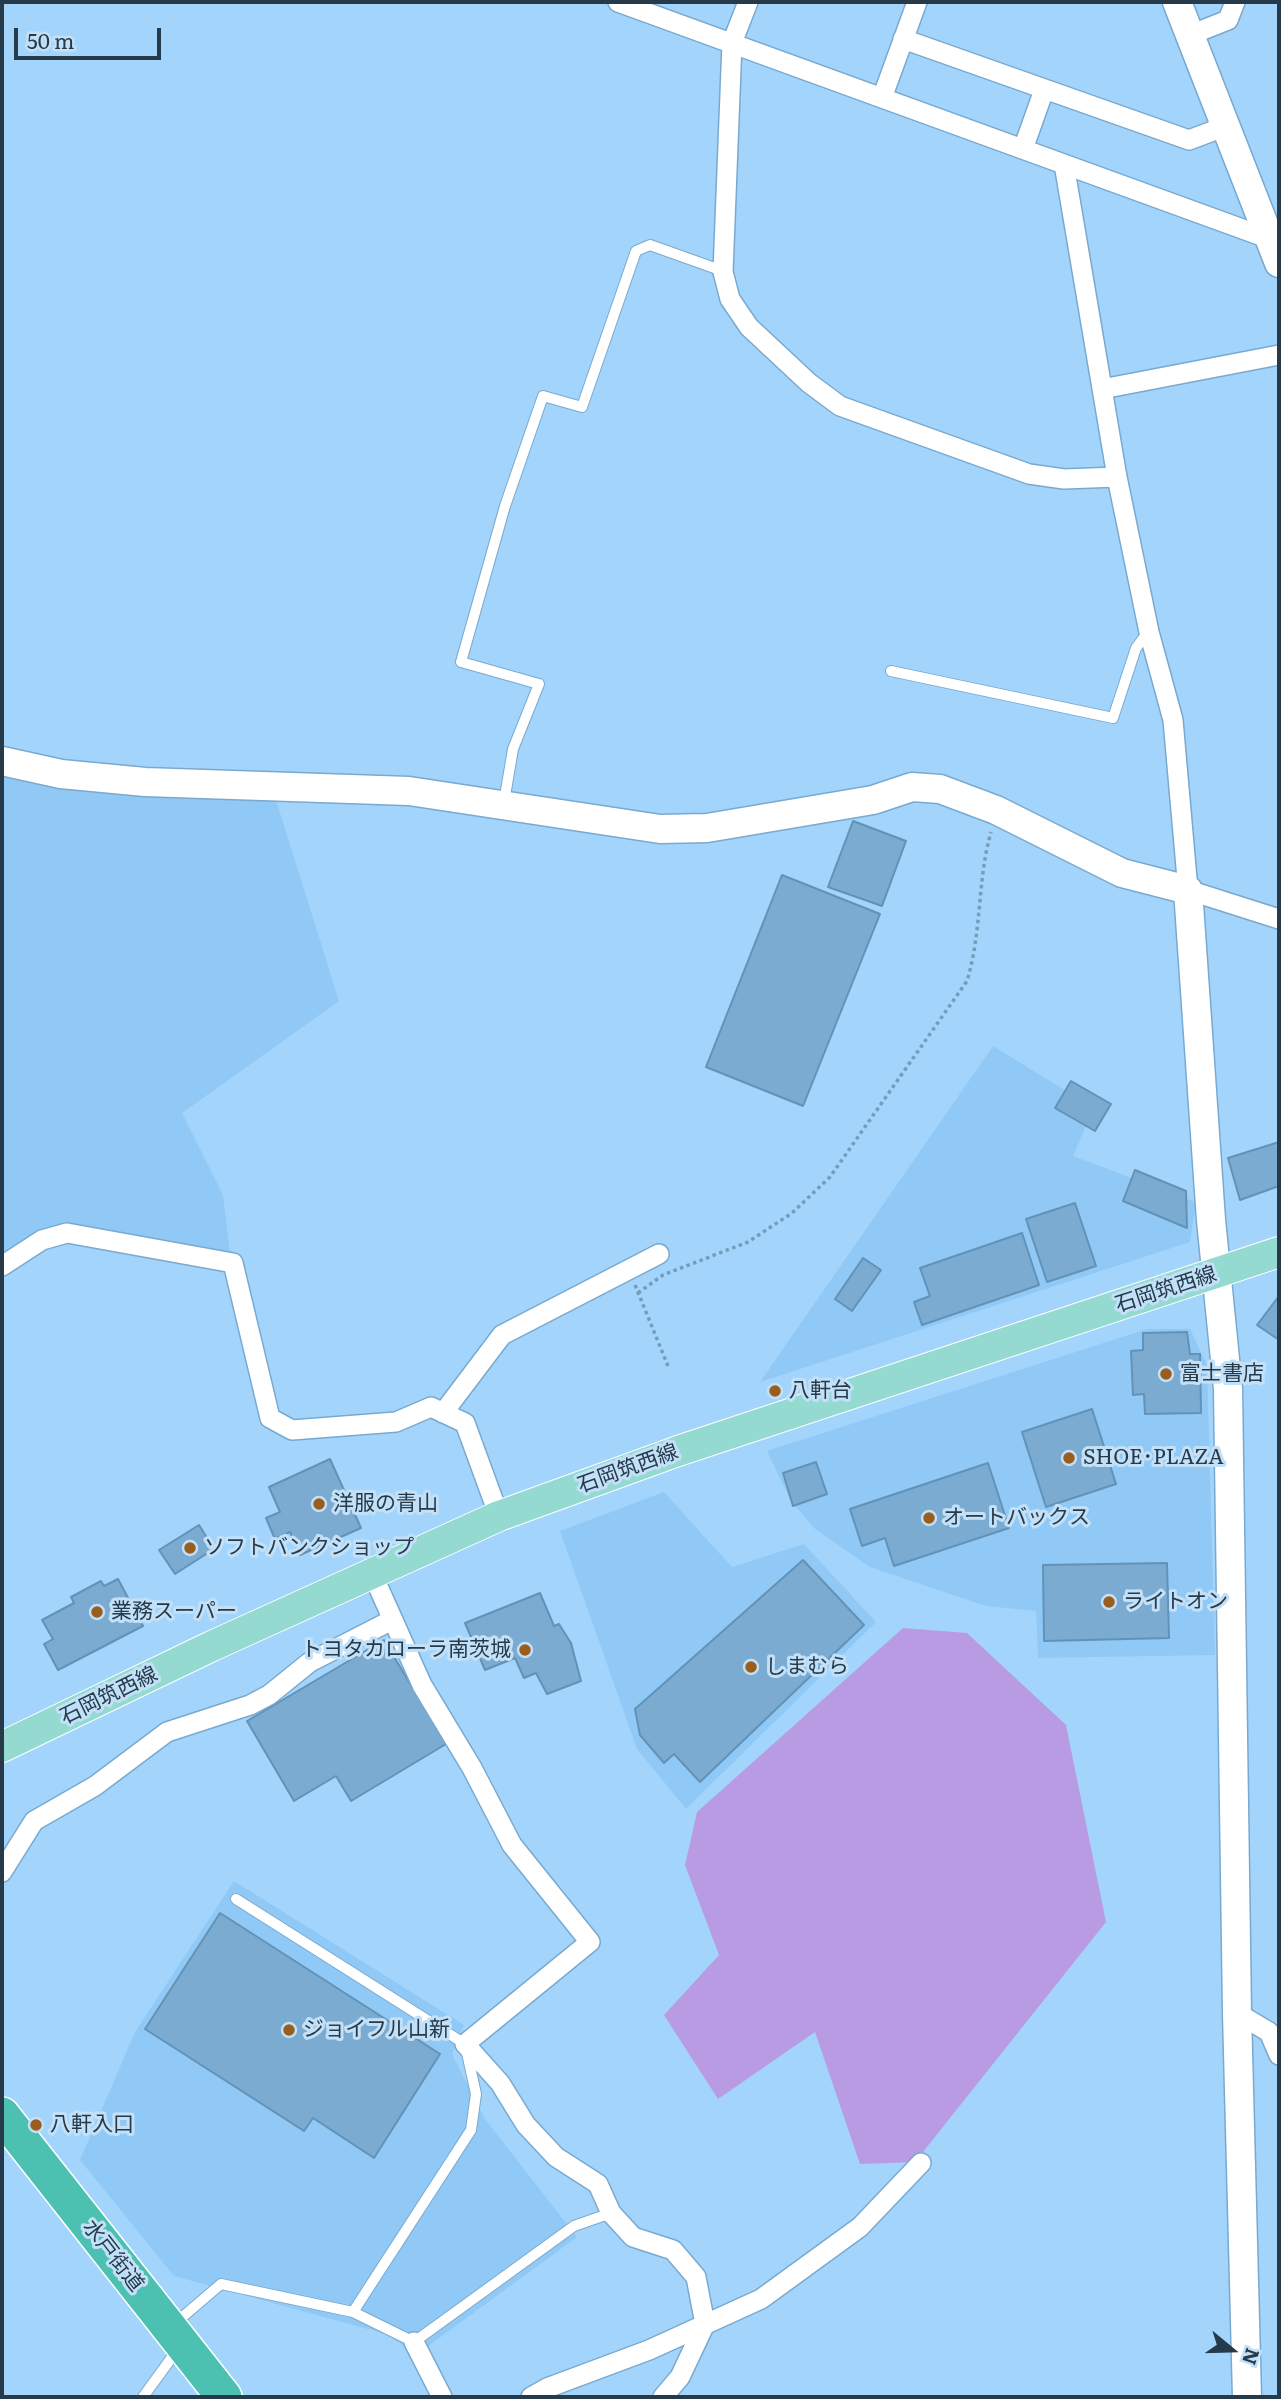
<!DOCTYPE html>
<html>
<head>
<meta charset="utf-8">
<style>
	body { margin:0 }
	#map { position:relative; width:1281px; height:2399px; overflow:hidden; background:#a3d5fc; font-family:Literata,serif }
	canvas { display:block }
	.frame { position:absolute; inset:0; border:4px solid #263a4a; pointer-events:none }
	.north { position:absolute; left:1197px; top:2315px; width:70px; height:70px; -webkit-text-stroke:5px #c2e0f7; paint-order:stroke; rotate:109deg; font-size:19px; font-weight:700; line-height:28px; text-align:center; color:#263a4a }
	.north::after { content:''; display:block; margin:auto; width:24px; height:32px; background:#263a4a; clip-path:polygon(50% 0,100% 100%,50% 72%,0 100%) }
	.scale { position:absolute; left:14px; top:28px; width:147px; height:32px; box-sizing:border-box; border:4px solid #263a4a; border-top:0; padding-left:9px; font-size:21px; line-height:24px; white-space:nowrap; color:#263a4a; -webkit-text-stroke:5px #c2e0f7; paint-order:stroke }
</style>
</head>
<body>
<div id="map">
<canvas width="1281" height="2399"></canvas>
<div class="frame"></div>
<div class="north">N</div>
<div class="scale">50 m</div>
</div>
<script>
const c = document.querySelector('canvas').getContext('2d');
c.lineJoin = 'round';
function fill(path, color) {
  c.fillStyle = color;
  c.fill(path, 'evenodd');
}
function trace(path, color, width, dash) {
  c.strokeStyle = color;
  c.lineWidth = width;
  c.lineCap = dash ? 'butt' : 'round';
  c.setLineDash(dash || []);
  c.stroke(path);
}
function write(font, color, halo, rows, align = 'center') {
  c.font = font + ' Literata,"Noto Sans JP",serif';
  c.lineWidth = 6;
  c.setLineDash([]);
  c.textBaseline = 'middle';
  c.strokeStyle = halo;
  c.fillStyle = color;
  for (const [text, x, y, turn = 0] of rows) {
    c.save();
    c.translate(x, y);
    c.rotate((+turn || 0) * Math.PI / 180);
    c.textAlign = isNaN(turn) ? turn : align;
    if (halo) c.strokeText(text, 0, 0);
    c.fillText(text, 0, 0);
    c.restore();
  }
}
fill(new Path2D(`
	M 2,769 L 276,800 L 339,1001 L 182,1113 L 223,1195 L 230,1253 L 66,1222 L 32,1236 L 2,1255 Z
	M 993,1046 L 1094,1108 L 1073,1156 L 1196,1202 L 1190,1242 L 760,1382 Z
	M 1147,1329 L 1190,1329 L 1207,1365 L 1215,1655 L 1038,1658 L 1036,1611 L 986,1606 L 870,1567 L 815,1529 L 791,1501 L 767,1451 Z
	M 664,1492 L 732,1567 L 804,1544 L 876,1622 L 686,1809 L 637,1749 L 560,1531 Z
	M 234,1881 L 464,2025 L 452,2054 L 485,2119 L 577,2237 L 412,2358 L 405,2347 L 386,2334 L 174,2276 L 80,2160 L 135,2032 Z`), '#90c9f5');
fill(new Path2D(`
	M 903,1628 L 967,1633 L 1066,1725 L 1106,1922 L 915,2162 L 860,2164 L 815,2032 L 718,2099 L 664,2015 L 719,1955 L 685,1865 L 697,1812 Z`), '#b89be3');
const building = new Path2D(`
	M 853,821 L 906,841 L 882,906 L 828,887 Z
	M 782,875 L 880,914 L 803,1106 L 706,1067 Z
	M 1071,1081 L 1111,1104 L 1095,1131 L 1055,1108 Z
	M 1279,1142 L 1279,1186 L 1240,1200 L 1228,1158 Z
	M 1135,1170 L 1186,1191 L 1187,1228 L 1123,1201 Z
	M 1075,1203 L 1096,1266 L 1047,1282 L 1026,1219 Z
	M 1022,1233 L 1039,1285 L 922,1325 L 914,1302 L 930,1296 L 920,1268 Z
	M 863,1258 L 881,1270 L 852,1311 L 835,1299 Z
	M 1279,1296 L 1279,1340 L 1257,1325 Z
	M 1187,1332 L 1190,1354 L 1200,1354 L 1201,1413 L 1145,1414 L 1144,1394 L 1133,1395 L 1131,1351 L 1143,1350 L 1143,1333 Z
	M 1092,1409 L 1116,1484 L 1046,1507 L 1022,1432 Z
	M 330,1459 L 361,1528 L 300,1555 L 290,1532 L 275,1539 L 266,1518 L 280,1512 L 269,1487 Z
	M 816,1462 L 827,1494 L 793,1506 L 783,1473 Z
	M 988,1463 L 1009,1528 L 894,1566 L 885,1538 L 862,1546 L 850,1509 Z
	M 199,1525 L 214,1549 L 175,1574 L 159,1550 Z
	M 803,1560 L 864,1625 L 700,1782 L 674,1754 L 664,1763 L 640,1735 L 635,1709 Z
	M 1167,1563 L 1169,1638 L 1044,1641 L 1043,1565 Z
	M 118,1579 L 143,1626 L 58,1670 L 44,1644 L 53,1639 L 42,1620 L 74,1603 L 71,1597 L 101,1581 L 104,1586 Z
	M 540,1593 L 554,1626 L 559,1624 L 571,1643 L 581,1681 L 547,1694 L 536,1673 L 524,1678 L 515,1658 L 485,1670 L 465,1623 Z
	M 384,1640 L 446,1744 L 351,1801 L 336,1776 L 294,1801 L 247,1721 Z
	M 220,1913 L 440,2054 L 374,2158 L 313,2118 L 304,2131 L 145,2029 Z`);
fill(building, '#7babd1');
trace(building, '#6292b7', 2);
const lane = new Path2D(`
	M 891,671 L 1113,718 L 1136,648 L 1148,632
	M 504,802 L 513,749 L 539,684 L 461,662 L 505,506 L 543,396 L 582,407 L 636,251 L 650,245 L 723,271
	M 236,1899 L 465,2044 L 476,2094 L 471,2130 L 353,2312
	M 173,2325 L 221,2284 L 353,2312 L 414,2342 L 574,2226 L 611,2213
	M 143,2397 L 178,2349`);
const street = new Path2D(`
	M 618,2 L 1270,239
	M 748,2 L 732,43 L 723,272 L 730,299 L 749,327 L 809,383 L 840,406 L 1029,474 L 1064,479 L 1117,477
	M 1190,35 L 1228,20 L 1235,2
	M 903,39 L 1189,140 L 1226,126
	M 882,98 L 917,2
	M 1023,149 L 1044,90
	M 1064,164 L 1117,477 L 1149,632 L 1173,720 L 1188,890 L 1279,919
	M 1102,389 L 1279,355
	M 2,1266 L 42,1240 L 67,1233 L 233,1263 L 270,1418 L 292,1430 L 396,1422 L 431,1407 L 465,1423 L 499,1516
	M 443,1413 L 502,1335 L 659,1254
	M 372,1573 L 422,1685 L 472,1768 L 512,1845 L 590,1942 L 465,2044 L 500,2083 L 526,2125 L 556,2157 L 598,2184 L 611,2213 L 633,2237 L 673,2250 L 696,2277 L 705,2324 L 680,2377 L 663,2397
	M 2,1872 L 34,1821 L 95,1786 L 167,1732 L 250,1705 L 269,1695 L 310,1662 L 392,1620
	M 1237,2013 L 1269,2032 L 1279,2055
	M 414,2342 L 442,2397
	M 531,2397 L 547,2388 L 649,2350 L 761,2299 L 860,2227 L 921,2163`);
const secondary = new Path2D(`
	M 1177,2 L 1279,263
	M 2,761 L 61,774 L 145,782 L 409,791 L 660,829 L 707,828 L 873,800 L 912,787 L 940,789 L 996,810 L 1122,873 L 1188,890 L 1211,1220 L 1228,1389 L 1237,2013 L 1247,2397`);
const primary = new Path2D(`
	M 2,1747 L 212,1646 L 499,1516 L 678,1451 L 1279,1252`);
const highway = new Path2D(`
	M 2,2115 L 224,2397`);
trace(lane, '#79a9cf', 12);
trace(street, '#79a9cf', 22);
trace(secondary, '#79a9cf', 31);
trace(primary, '#fff', 32);
trace(highway, '#fff', 38);
trace(new Path2D(`
	M 635,1285 L 668,1366
	M 638,1293 L 663,1275 L 748,1242 L 792,1213 L 830,1177 L 967,981 C 982,932 977,881 991,832`), '#759cba', 3.5, [3.5, 3.5]);
trace(lane, '#fff', 10);
trace(street, '#fff', 19);
trace(secondary, '#fff', 28);
trace(primary, '#94dad0', 30);
trace(highway, '#4dc1b1', 35);
for (const [x, y, r, color] of [
	[1166,1374,7,"#995d1e"],
	[775,1391,7,"#995d1e"],
	[1069,1458,7,"#995d1e"],
	[319,1504,7,"#995d1e"],
	[929,1518,7,"#995d1e"],
	[190,1548,7,"#995d1e"],
	[1109,1602,7,"#995d1e"],
	[97,1612,7,"#995d1e"],
	[525,1650,7,"#995d1e"],
	[751,1667,7,"#995d1e"],
	[289,2030,7,"#995d1e"],
	[36,2125,7,"#995d1e"]
]) {
  const dot = new Path2D();
  dot.arc(x, y, r, 0, 2 * Math.PI);
  c.fillStyle = color;
  c.fill(dot);
  trace(dot, '#c2e0f7', 2.5);
}
write('21px', '#263a4a', '#c2e0f7', [
	["石岡筑西線",1166,1290,-18],
	["石岡筑西線",628,1469,-20],
	["石岡筑西線",109,1696,-26],
	["水戸街道",113,2256,52]
]);
write('21px', '#263a4a', '#c2e0f7', [
	["富士書店",1180,1374],
	["八軒台",789,1391],
	["SHOE･PLAZA",1083,1458],
	["洋服の青山",333,1504],
	["オートバックス",943,1518],
	["ソフトバンクショップ",204,1548],
	["ライトオン",1123,1602],
	["業務スーパー",111,1612],
	["トヨタカローラ南茨城",511,1650,"right"],
	["しまむら",765,1667],
	["ジョイフル山新",303,2030],
	["八軒入口",50,2125]
], 'left');
</script>
</body>
</html>
